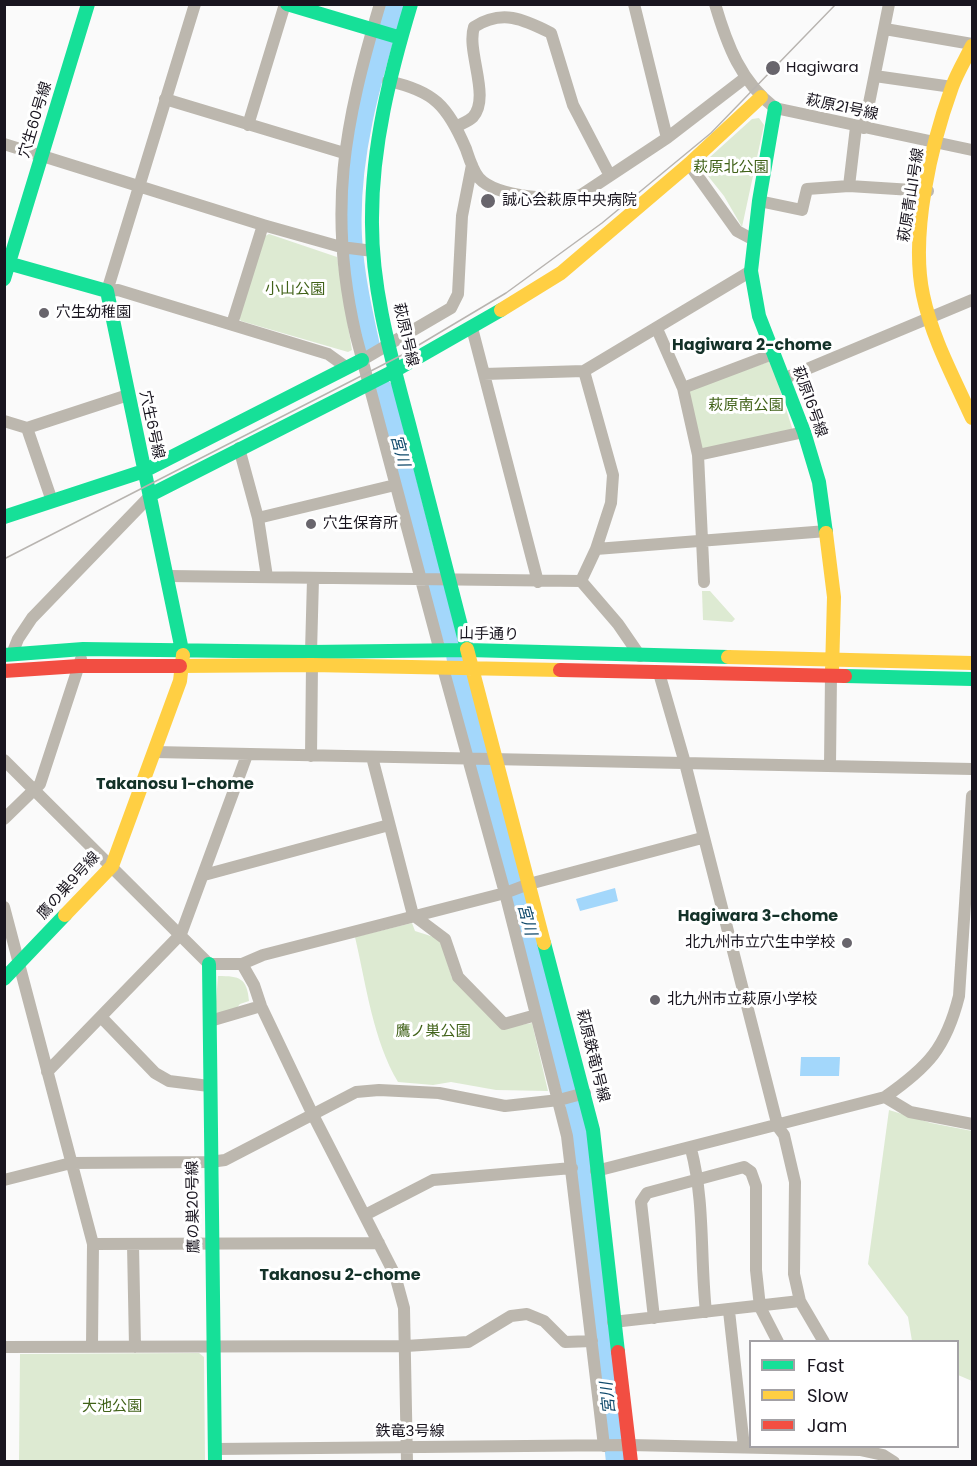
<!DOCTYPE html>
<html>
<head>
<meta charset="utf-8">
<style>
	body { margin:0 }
	#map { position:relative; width:977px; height:1466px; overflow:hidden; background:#fafafa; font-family:Poppins,sans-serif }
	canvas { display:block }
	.frame { position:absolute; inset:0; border:6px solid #19151f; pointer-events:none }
	.legend { position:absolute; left:749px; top:1340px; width:210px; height:108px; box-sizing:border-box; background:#fff; border:2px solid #a3a1a5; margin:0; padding:8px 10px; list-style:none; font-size:18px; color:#19151f }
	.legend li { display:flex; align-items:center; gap:12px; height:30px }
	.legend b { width:30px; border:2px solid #a3a1a5 }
</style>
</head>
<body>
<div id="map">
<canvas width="977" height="1466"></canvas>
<div class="frame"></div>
<ul class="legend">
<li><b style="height:8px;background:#16e098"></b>Fast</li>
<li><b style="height:8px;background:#ffcf43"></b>Slow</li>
<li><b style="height:8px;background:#f24e42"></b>Jam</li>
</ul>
</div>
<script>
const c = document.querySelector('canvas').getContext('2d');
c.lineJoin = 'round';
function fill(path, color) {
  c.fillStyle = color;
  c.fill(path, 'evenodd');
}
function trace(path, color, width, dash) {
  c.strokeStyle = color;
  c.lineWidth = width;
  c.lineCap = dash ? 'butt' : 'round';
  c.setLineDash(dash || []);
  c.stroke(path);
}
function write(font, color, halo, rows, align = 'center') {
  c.font = font + ' Poppins,"Noto Sans JP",sans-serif';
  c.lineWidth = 6;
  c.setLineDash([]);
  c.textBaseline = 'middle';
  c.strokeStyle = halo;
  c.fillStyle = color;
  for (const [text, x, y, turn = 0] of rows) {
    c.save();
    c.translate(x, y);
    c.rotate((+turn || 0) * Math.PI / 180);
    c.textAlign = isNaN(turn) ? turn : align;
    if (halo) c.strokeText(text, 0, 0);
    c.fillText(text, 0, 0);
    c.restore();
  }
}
fill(new Path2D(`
	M 759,118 L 764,125 L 742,227 L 724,196 L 700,166 L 752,119 Z
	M 269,234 L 337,257 L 352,350 L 348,352 L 241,321 L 239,318 L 263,237 Z
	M 771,361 L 793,431 L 702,450 L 688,390 Z
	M 702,591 L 710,591 L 735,619 L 732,622 L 703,620 Z
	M 412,923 L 415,931 L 440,939 L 452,978 L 501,1028 L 532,1023 L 548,1091 L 496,1090 L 451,1082 L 433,1085 L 398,1082 C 373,1040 366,984 355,937 Z
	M 218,976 C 240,976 247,978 249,1001 L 240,1004 L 235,1010 L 215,1015 Z
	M 889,1110 L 931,1123 L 972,1131 L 972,1381 L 958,1375 L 958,1342 L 912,1341 L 908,1317 L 868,1264 Z
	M 199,1353 L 204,1357 L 205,1461 L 19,1461 L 20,1354 Z`), '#ddead2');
fill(new Path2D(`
	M 615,888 L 618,901 L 580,911 L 576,899 Z
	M 801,1057 L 840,1057 L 839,1076 L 800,1076 Z`), '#a3d7fb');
trace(new Path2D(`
	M 370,346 C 362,310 354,274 352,237 C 348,158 371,80 394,4
	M 383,389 L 424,549 L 454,642 L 462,692 L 575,1103 L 584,1159 L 616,1462`), '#a3d7fb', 20);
trace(new Path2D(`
	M 195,4 L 107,291 L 118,290 L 328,354 L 346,367
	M 380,4 C 344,124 327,212 356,336 L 440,651
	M 634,4 L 667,138
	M 715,4 C 727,45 741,82 775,108 L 972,150
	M 885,29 L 972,44
	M 875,76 L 952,87
	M 388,81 C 434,91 447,105 466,149 C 469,158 473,171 479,178 C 496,197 558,202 581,195 L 667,138 L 745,78
	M 165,99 L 344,153
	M 248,125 L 285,4
	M 456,127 C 461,124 469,121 473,117 C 491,97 466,51 474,27 C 502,9 523,19 551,33 L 573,105 L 609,174
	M 864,128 L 889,4
	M 4,144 L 263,225 L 341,247 L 373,251
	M 689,164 L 737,231 L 754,240
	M 849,186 L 856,127
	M 759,201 L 802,210 L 807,189 L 849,186 L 928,191
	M 232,324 L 263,225
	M 472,328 L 538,582
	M 657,329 L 683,388 L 698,455 L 704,582
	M 362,360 L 451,308 L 458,294 L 462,216 L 472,165
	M 584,371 L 613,475 L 611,503 L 596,549 L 581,581 L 618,624 L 640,656
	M 484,374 L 584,371 L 751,271
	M 783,379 L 972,300
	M 683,388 L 773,354
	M 4,421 L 27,428 L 128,395
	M 27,428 L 52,501
	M 239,448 L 258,518 L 267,577
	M 698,455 L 804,432
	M 258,518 L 395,485
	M 596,549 L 827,531
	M 168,576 L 581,581
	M 311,652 L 313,579
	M 12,654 L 18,639 L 32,618 L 152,494
	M 443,668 L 505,893 L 567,1136 L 604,1446
	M 659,673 L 685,763 L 778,1127 L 784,1135 L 795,1182 L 794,1274 L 800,1301 L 824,1342
	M 154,752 L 972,769
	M 311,756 L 312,665
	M 372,757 L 413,915 L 445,939 L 458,977 L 504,1024 L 536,1015
	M 4,760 L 209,964 L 242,964 L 254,985 L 261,1006 L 312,1113 L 395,1275 L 404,1308 L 407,1462
	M 830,765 L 831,675
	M 4,819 L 40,784 L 81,659
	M 204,875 L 389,825
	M 4,907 L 93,1244 L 92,1346
	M 242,964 L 263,955 L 505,893 L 529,884 L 702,838
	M 102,1018 L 155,1073 L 169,1081 L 209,1086
	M 210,1021 L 261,1006
	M 47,1072 L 181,934 L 247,755
	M 885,1097 L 910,1112 L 972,1124
	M 691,1149 C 705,1202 700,1257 706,1312
	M 596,1171 L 885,1097 C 928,1067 946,1048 959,996 L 972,796
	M 4,1180 L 71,1163 L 210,1162 L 225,1160 L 356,1092 L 379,1090 L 439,1093 L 505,1106 L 559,1100 L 585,1093
	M 365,1215 L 433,1180 L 572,1168
	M 93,1244 L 379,1243
	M 133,1245 L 135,1347
	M 729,1311 L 744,1447
	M 654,1318 L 641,1202 L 647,1193 L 744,1167 L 751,1172 L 756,1186 L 756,1270 L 760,1307 L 778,1342
	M 613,1322 L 800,1301
	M 4,1347 L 406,1346 L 468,1342 L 511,1316 L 527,1314 L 544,1321 L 565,1342 L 592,1341
	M 215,1449 L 629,1445 L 860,1450 L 883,1455 L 894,1462`), '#bcb7ae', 12);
trace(new Path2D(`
	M 287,4 L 401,38
	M 411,4 C 390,74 372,145 372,218 C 371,290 392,360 410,428 C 429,502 448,575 467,649
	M 775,108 L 759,201 L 751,271 L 759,316 L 804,432 L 819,482 L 826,533
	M 4,262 L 107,291 L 183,655
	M 4,279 L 88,4
	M 152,494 L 396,370 L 501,310
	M 4,517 L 144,471 L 362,360
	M 4,655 L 83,649 L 311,652 L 468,650 L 728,657
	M 845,676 L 972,679
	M 544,943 L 593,1130 L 618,1352
	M 209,964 L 215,1462
	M 4,979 L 65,915`), '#16e098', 14);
trace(new Path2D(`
	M 972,46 C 965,60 957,73 952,87 C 931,145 910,234 923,295 C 932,338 954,378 972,418
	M 501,310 L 561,273 L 689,164 L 761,97
	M 826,533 L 834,597 L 832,671
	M 467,649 L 544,943
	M 728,657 L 972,663
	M 180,666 L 312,665 L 560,670
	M 65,915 L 112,866 L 180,681 L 183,655`), '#ffcf43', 14);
trace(new Path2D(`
	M 560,670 L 845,676
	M 4,671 L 79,666 L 180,666
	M 618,1352 L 631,1462`), '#f24e42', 14);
trace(new Path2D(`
	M 4,559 L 402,355 L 506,293 L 602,223 L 711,133 L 836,4`), '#b8b4b0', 1.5);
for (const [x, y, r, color] of [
	[773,68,8,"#68656c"],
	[488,201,8,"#68656c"],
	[44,313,6,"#68656c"],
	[311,524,6,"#68656c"],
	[847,943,6,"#68656c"],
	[655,1000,6,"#68656c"]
]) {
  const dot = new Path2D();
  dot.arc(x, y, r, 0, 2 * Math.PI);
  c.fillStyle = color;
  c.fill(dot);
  trace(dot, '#fff', 2);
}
write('15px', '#19151f', '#fff', [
	["Hagiwara",786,68],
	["誠心会萩原中央病院",502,201],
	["穴生幼稚園",56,313],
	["穴生保育所",323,524],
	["北九州市立穴生中学校",835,943,"right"],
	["北九州市立萩原小学校",667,1000]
], 'left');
write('15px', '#19151f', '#fff', [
	["萩原21号線",842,108,12],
	["穴生60号線",36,120,-73],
	["萩原青山1号線",912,195,-81],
	["萩原1号線",405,335,77],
	["萩原16号線",809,402,70],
	["穴生6号線",151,425,78],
	["山手通り",489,635,1],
	["鷹の巣9号線",69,886,-48],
	["萩原鉄竜1号線",592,1056,76],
	["鷹の巣20号線",194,1207,-91],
	["鉄竜3号線",410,1432]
]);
write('15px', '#416219', '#fff', [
	["萩原北公園",731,168],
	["小山公園",295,290],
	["萩原南公園",746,406],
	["鷹ノ巣公園",433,1032],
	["大池公園",112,1407]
]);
write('bold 16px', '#133128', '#fff', [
	["Hagiwara 2-chome",752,346],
	["Takanosu 1-chome",175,785],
	["Hagiwara 3-chome",758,917],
	["Takanosu 2-chome",340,1276]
]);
write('italic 16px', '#0f496b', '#fff', [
	["宮川",399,451,75],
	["宮川",526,920,75],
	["宮川",609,1398,-96]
]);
</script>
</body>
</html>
